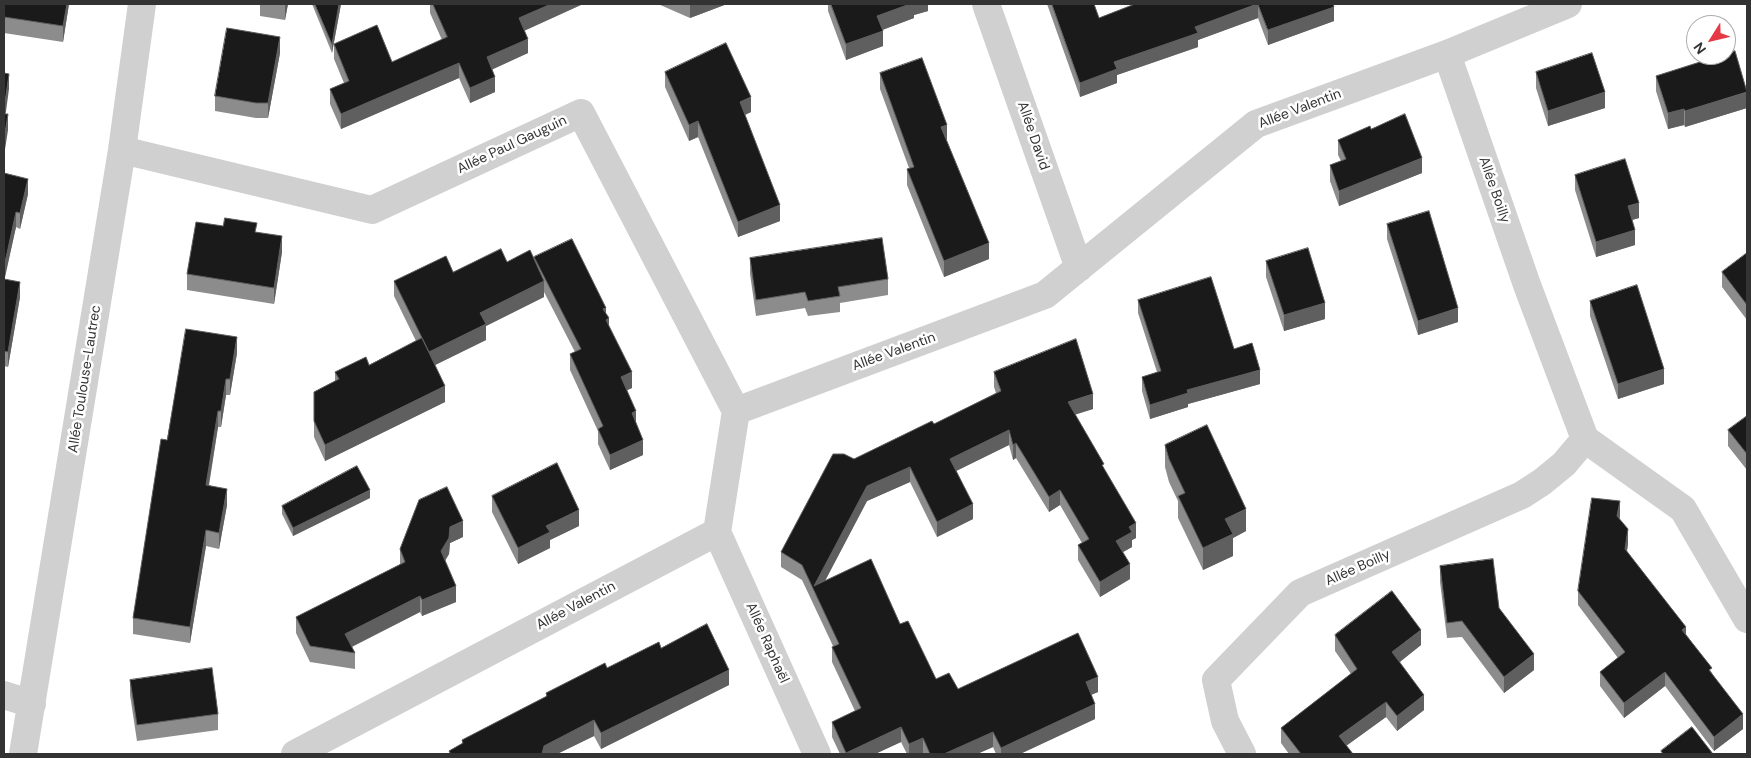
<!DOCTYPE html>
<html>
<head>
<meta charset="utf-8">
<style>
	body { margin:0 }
	#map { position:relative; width:1751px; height:758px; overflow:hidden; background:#fff; font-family:"DM Sans",sans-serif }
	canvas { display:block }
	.frame { position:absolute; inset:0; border:5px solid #333; pointer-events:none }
	.north { position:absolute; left:1686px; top:15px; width:50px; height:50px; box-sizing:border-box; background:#fff; border:1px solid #adadad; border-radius:50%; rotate:234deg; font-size:14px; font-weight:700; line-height:20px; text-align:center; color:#333 }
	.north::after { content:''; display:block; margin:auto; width:18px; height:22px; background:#e63946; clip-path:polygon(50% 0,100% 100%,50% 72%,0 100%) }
</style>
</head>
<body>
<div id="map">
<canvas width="1751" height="758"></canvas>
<div class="frame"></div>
<div class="north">N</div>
</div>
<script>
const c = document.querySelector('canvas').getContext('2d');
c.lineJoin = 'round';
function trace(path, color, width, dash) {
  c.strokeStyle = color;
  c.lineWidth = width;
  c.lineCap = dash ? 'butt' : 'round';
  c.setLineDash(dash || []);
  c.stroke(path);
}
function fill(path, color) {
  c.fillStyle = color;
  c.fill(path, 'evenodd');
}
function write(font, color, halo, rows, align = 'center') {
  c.font = font + ' "DM Sans",sans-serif';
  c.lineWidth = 5;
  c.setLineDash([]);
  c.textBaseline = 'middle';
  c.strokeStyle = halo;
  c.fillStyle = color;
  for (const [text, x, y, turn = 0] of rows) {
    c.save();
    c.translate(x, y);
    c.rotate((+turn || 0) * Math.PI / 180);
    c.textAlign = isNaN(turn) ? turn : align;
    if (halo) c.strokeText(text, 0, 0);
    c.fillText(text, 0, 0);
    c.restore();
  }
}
trace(new Path2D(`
	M 986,4 L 1079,268
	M 1447,54 L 1527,285 L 1585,439 L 1683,509 L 1747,619
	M 122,150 L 372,210 L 581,113 L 736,411
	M 717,532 L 817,754
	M 4,695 L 32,704
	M 23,754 L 122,150 L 142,4
	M 295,754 L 717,532 L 736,411 L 1045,295 L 1256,124 L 1447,54 L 1568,4
	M 1242,754 L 1225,721 L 1216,680 L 1300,593 L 1522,495 L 1542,482 L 1564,464 L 1585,439`), '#d0d0d0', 28);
fill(new Path2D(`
	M 4,4 L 69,4 L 63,42 L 4,33 Z
	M 260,4 L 288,4 L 285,20 L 260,16 Z
	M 312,4 L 341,4 L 332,53 Z
	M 430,4 L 583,4 L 524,31 L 528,53 L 492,69 L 495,92 L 470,103 L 459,78 L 341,129 L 330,104 L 330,89 L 344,83 L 334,59 L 334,44 L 392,62 L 442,40 L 430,13 Z
	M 658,4 L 727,4 L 690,18 Z
	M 828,4 L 928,4 L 928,11 L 914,15 L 914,18 L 882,30 L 883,46 L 846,60 L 828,11 Z
	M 1047,4 L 1094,4 L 1099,18 L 1135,4 L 1333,4 L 1334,21 L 1268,45 L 1258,18 L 1198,40 L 1198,47 L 1117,75 L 1117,83 L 1080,97 Z
	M 280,53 L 268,118 L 256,118 L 215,111 L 215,96 Z
	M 665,72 L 751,112 L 745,115 L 780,221 L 738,237 L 698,137 L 689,141 L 665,87 Z
	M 1536,72 L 1605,108 L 1548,126 L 1536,88 Z
	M 880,73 L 947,141 L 989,259 L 944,277 L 907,185 L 907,169 L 909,168 L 880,89 Z
	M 1656,76 L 1747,108 L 1685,127 L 1684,125 L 1668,129 L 1656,91 Z
	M 1371,129 L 1422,173 L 1339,206 L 1330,181 L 1330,165 L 1341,161 L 1338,155 L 1338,140 Z
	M 4,173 L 28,194 L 20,229 L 16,227 L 4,279 L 20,297 L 8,367 L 4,366 Z
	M 1575,175 L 1639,218 L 1632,220 L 1635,245 L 1596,257 L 1575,190 Z
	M 1387,224 L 1458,322 L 1418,335 L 1387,239 Z
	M 257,232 L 282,252 L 274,304 L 187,290 L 187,274 Z
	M 1747,253 L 1747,320 L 1722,287 L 1722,272 Z
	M 534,257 L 606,314 L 609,326 L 632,388 L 627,390 L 636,423 L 643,455 L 610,470 L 598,444 L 598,431 L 570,370 L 570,354 L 575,352 L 544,292 L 544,297 L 486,326 L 486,340 L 435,365 L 445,402 L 325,461 L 314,437 L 314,392 L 335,381 L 335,372 L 369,365 L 416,341 L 394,296 L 394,281 L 453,272 L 507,262 L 534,260 Z
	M 750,258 L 888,279 L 888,295 L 840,303 L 840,312 L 808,316 L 805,308 L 756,316 L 750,274 Z
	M 1266,261 L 1325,319 L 1284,331 L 1266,277 Z
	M 1138,300 L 1234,349 L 1260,384 L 1188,404 L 1188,407 L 1150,419 L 1142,391 L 1142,377 L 1157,372 L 1138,313 Z
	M 1590,301 L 1664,384 L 1618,399 L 1590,316 Z
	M 237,353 L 230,395 L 226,395 L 221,427 L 218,427 L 209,486 L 227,505 L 219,549 L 206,546 L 190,643 L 133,634 L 133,618 L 167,440 Z
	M 994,372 L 1093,409 L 1075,414 L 1104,469 L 1136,538 L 1132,540 L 1132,547 L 1123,552 L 1130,579 L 1100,597 L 1078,560 L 1078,545 L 1082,543 L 1060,505 L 1049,512 L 1016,458 L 1013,460 L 1009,445 L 956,471 L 973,519 L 937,537 L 910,482 L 867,501 L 825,581 L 900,624 L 936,679 L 958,689 L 1098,692 L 1091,695 L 1095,719 L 1020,754 L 996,754 L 993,747 L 977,754 L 923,754 L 923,753 L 920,754 L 907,754 L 901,742 L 875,754 L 840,754 L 832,737 L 832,722 L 855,711 L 832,662 L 832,647 L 833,646 L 802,580 L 781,567 L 781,552 L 854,459 L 934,424 L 996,393 L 994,387 Z
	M 1747,416 L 1747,470 L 1728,446 L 1728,430 Z
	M 1165,445 L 1246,531 L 1233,538 L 1233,556 L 1203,570 L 1178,518 L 1178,501 L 1169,482 L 1165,467 Z
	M 492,496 L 579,526 L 550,540 L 550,548 L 518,564 L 492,512 Z
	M 370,498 L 293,536 L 282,514 L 282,506 Z
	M 1620,516 L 1619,519 L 1628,544 L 1627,551 L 1686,634 L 1712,673 L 1743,729 L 1714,751 L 1665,686 L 1624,718 L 1600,686 L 1600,672 L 1618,658 L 1578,605 L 1578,591 Z
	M 463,537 L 450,543 L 449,554 L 445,561 L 456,602 L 422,616 L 420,612 L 352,647 L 355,653 L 355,669 L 310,662 L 296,633 L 296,617 L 400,565 L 400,549 Z
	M 1440,566 L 1499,608 L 1534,670 L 1504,693 L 1462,637 L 1447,638 L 1440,582 Z
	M 1335,635 L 1421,645 L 1400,662 L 1424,710 L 1397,731 L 1386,717 L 1346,746 L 1353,754 L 1289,754 L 1281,743 L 1281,728 L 1351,674 L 1335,651 Z
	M 661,648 L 729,685 L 601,749 L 594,736 L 557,754 L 449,754 L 449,751 L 462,744 L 462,740 L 546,697 L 546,693 L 607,668 Z
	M 130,680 L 218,714 L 218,730 L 137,741 L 130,695 Z`), '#8c8c8c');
fill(new Path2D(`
	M 67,4 L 69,4 L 63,42 L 63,26 Z
	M 285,4 L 288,4 L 285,20 Z
	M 339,4 L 341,4 L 332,53 L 332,44 Z
	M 551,4 L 583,4 L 519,33 L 519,18 Z
	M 690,4 L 727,4 L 690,18 Z
	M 910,4 L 928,4 L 928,11 L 914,15 L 914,18 L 877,32 L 877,16 Z
	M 1258,4 L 1258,18 L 1198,40 L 1198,47 L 1117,75 L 1117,83 L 1080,97 L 1080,83 L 1114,62 L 1195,27 Z
	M 1334,7 L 1334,21 L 1268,45 L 1268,30 Z
	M 883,31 L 883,46 L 846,60 L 846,44 Z
	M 280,37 L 280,53 L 268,118 L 268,103 Z
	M 528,39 L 528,53 L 487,72 L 487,57 Z
	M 459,63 L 459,78 L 341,129 L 341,114 Z
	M 9,74 L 9,89 L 4,126 L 4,110 Z
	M 495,77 L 495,92 L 470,103 L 470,88 Z
	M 1605,92 L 1605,108 L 1548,126 L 1548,111 Z
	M 1747,92 L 1747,108 L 1685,127 L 1685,111 Z
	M 751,97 L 751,112 L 740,117 L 740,102 Z
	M 1684,109 L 1684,125 L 1668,129 L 1668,113 Z
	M 8,114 L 8,130 L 4,156 L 4,140 Z
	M 698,121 L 698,137 L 689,141 L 689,125 Z
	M 947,125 L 947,141 L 941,127 Z
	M 1422,158 L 1422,173 L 1339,206 L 1339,191 Z
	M 28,179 L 28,194 L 20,229 L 20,213 Z
	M 1639,203 L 1639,218 L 1628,221 L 1628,206 Z
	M 780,205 L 780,221 L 738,237 L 738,222 Z
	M 16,212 L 16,227 L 4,282 L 4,267 Z
	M 1635,230 L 1635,245 L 1596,257 L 1596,242 Z
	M 282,236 L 282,252 L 274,304 L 274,288 Z
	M 989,243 L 989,259 L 944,277 L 944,261 Z
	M 544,281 L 544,297 L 486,326 L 486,340 L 429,368 L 429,352 L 480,313 Z
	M 20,282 L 20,297 L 8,367 L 8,352 Z
	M 1325,303 L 1325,319 L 1284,331 L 1284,315 Z
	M 606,308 L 606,319 L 609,318 L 609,334 L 603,309 Z
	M 1458,308 L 1458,322 L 1418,335 L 1418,321 Z
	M 237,337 L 237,353 L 230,395 L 230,379 Z
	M 1664,369 L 1664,384 L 1618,399 L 1618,384 Z
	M 1260,370 L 1260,384 L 1188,404 L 1188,407 L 1150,419 L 1150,405 L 1187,390 Z
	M 632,372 L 632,388 L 621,393 L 621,377 Z
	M 226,379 L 226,395 L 221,427 L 221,411 Z
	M 445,386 L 445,402 L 325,461 L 325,445 Z
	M 1093,394 L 1093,409 L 1068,417 L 1068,402 Z
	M 5,401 L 5,417 L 4,419 L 4,403 Z
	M 218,411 L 218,427 L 206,501 L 206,485 Z
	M 636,411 L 636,427 L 632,413 Z
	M 1009,430 L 1009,445 L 950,474 L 950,459 Z
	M 643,440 L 643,455 L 610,470 L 610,455 Z
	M 1016,443 L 1016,458 L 1013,460 L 1013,445 Z
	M 910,467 L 910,482 L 867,501 L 817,596 L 814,586 L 867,486 Z
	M 227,489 L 227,505 L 219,549 L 219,533 Z
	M 370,490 L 370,498 L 293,536 L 293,528 Z
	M 1060,490 L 1060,505 L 1049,512 L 1049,497 Z
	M 1620,501 L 1620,516 L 1617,531 L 1617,516 Z
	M 973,504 L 973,519 L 937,537 L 937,522 Z
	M 1246,509 L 1246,531 L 1233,538 L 1233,556 L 1203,570 L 1203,548 L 1225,519 Z
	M 579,510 L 579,526 L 550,540 L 550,548 L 518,564 L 518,548 L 546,526 Z
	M 463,521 L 463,537 L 450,543 L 449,554 L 441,567 L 441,551 L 450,527 Z
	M 1136,523 L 1136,538 L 1132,540 L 1132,547 L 1116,556 L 1116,541 L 1129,527 Z
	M 1628,529 L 1628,544 L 1625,563 L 1625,549 Z
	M 206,530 L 206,546 L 190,643 L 190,627 Z
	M 1130,564 L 1130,579 L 1100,597 L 1100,582 Z
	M 456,586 L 456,602 L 422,616 L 422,600 Z
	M 420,596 L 420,612 L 345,650 L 345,634 Z
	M 1686,627 L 1686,642 L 1682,630 Z
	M 1421,630 L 1421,645 L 1392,668 L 1392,652 Z
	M 1534,654 L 1534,670 L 1504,693 L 1504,677 Z
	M 729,670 L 729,685 L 601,749 L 601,733 Z
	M 1665,672 L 1665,686 L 1624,718 L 1624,703 Z
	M 1098,677 L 1098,692 L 1086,697 L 1086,682 Z
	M 1424,695 L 1424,710 L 1397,731 L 1397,716 Z
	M 1386,702 L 1386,717 L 1339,751 L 1339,736 Z
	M 1095,704 L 1095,719 L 1020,754 L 1001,754 L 1001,748 Z
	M 1743,714 L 1743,729 L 1714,751 L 1714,737 Z
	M 594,720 L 594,736 L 557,754 L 542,754 L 544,746 Z
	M 901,727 L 901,742 L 875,754 L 846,754 L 846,753 Z
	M 993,732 L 993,747 L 977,754 L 944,754 Z
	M 923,738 L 923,753 L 920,754 L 909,754 L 909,744 Z`), '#5f5f5f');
const building = new Path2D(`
	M 4,4 L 67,4 L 63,26 L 4,17 Z
	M 315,4 L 339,4 L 332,44 Z
	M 433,4 L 551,4 L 519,18 L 528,39 L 487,57 L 495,77 L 470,88 L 459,63 L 341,114 L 330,89 L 349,81 L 334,44 L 377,25 L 392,62 L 447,37 Z
	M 831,4 L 910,4 L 877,16 L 883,31 L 846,44 Z
	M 1052,4 L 1094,4 L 1099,18 L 1135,4 L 1257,4 L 1195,27 L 1198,33 L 1114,62 L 1117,69 L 1080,83 Z
	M 1258,4 L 1333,4 L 1334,7 L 1268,30 Z
	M 227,28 L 280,37 L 268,103 L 256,103 L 215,96 Z
	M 726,43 L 751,97 L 740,102 L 780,205 L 738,222 L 698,121 L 689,125 L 665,72 Z
	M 1735,51 L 1747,92 L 1685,111 L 1684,109 L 1668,113 L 1656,76 L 1722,55 L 1726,55 L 1726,54 Z
	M 1592,53 L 1605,92 L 1548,111 L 1536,72 Z
	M 922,58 L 947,125 L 941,127 L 989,243 L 944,261 L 907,169 L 914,167 L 880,73 Z
	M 4,73 L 9,74 L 4,110 Z
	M 4,114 L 8,114 L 4,140 Z
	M 1405,114 L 1422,158 L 1339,191 L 1330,165 L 1346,159 L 1338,140 L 1370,126 L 1371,129 Z
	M 1625,159 L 1639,203 L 1628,206 L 1635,230 L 1596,242 L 1575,175 Z
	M 4,173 L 28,179 L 20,213 L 16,212 L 4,267 Z
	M 1429,211 L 1458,308 L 1418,321 L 1387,224 Z
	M 225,218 L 257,223 L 255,232 L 282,236 L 274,288 L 187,274 L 196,222 L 223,226 Z
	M 882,238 L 888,279 L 838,287 L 840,296 L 808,301 L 805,292 L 756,300 L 750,258 Z
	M 572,239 L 606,308 L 603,309 L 609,318 L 606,320 L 632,372 L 621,377 L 636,411 L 632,413 L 643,440 L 610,455 L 598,429 L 603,426 L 570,354 L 581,349 L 534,257 Z
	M 1308,248 L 1325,303 L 1284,315 L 1266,261 Z
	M 501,249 L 507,262 L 530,250 L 544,281 L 480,313 L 486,324 L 429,352 L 394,281 L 446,256 L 453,272 Z
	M 1747,253 L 1747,305 L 1722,272 Z
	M 1211,277 L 1234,349 L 1252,343 L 1260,370 L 1187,390 L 1188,393 L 1150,405 L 1142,377 L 1161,371 L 1138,300 Z
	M 4,279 L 20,282 L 8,352 L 4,351 Z
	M 1637,285 L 1664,369 L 1618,384 L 1590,301 Z
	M 186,329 L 237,337 L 230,379 L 226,379 L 221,411 L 218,411 L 206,485 L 227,489 L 219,533 L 206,530 L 190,627 L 133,618 L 161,439 L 167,440 Z
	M 422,338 L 445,386 L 325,445 L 314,421 L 314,392 L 339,379 L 335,372 L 366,357 L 369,365 Z
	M 1076,339 L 1093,394 L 1068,402 L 1104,464 L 1102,465 L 1136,523 L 1129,527 L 1132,532 L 1116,541 L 1130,564 L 1100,582 L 1078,545 L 1089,539 L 1060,490 L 1049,497 L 1016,443 L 1013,445 L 1009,430 L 950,459 L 973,504 L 937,522 L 910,467 L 867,486 L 814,586 L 871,559 L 900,624 L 908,621 L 936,679 L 949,673 L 958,689 L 1078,633 L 1098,677 L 1086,682 L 1095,704 L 1001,748 L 993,732 L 944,754 L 930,754 L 923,738 L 909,744 L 901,727 L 846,753 L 832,722 L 861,708 L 832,647 L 839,644 L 802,565 L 781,552 L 833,454 L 844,454 L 854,459 L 932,421 L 934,424 L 1001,391 L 994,372 Z
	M 1747,416 L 1747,454 L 1728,430 Z
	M 1207,425 L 1246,509 L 1225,519 L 1233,534 L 1203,548 L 1178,496 L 1185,493 L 1169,459 L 1165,445 Z
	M 557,463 L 579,510 L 546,526 L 550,532 L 518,548 L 492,496 Z
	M 357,466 L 370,490 L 293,528 L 282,506 Z
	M 447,487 L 463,521 L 450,527 L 449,538 L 441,551 L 456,586 L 422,600 L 420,596 L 345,634 L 355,653 L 310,646 L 296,617 L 405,562 L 400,549 L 419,500 Z
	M 1592,498 L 1620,501 L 1617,516 L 1628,529 L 1625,549 L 1686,627 L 1682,630 L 1712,668 L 1709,670 L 1743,714 L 1714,737 L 1665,672 L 1624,703 L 1600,672 L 1625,652 L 1578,591 Z
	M 1493,559 L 1499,608 L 1534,654 L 1504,677 L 1462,621 L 1447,623 L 1440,566 Z
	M 1392,591 L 1421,630 L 1392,652 L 1424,695 L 1397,716 L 1386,702 L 1339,736 L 1353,754 L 1301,754 L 1281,728 L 1357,669 L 1335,635 Z
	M 707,624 L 729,670 L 601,733 L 594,720 L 544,746 L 542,754 L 451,754 L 449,751 L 463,743 L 462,740 L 547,696 L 546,693 L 605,663 L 607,668 L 659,642 L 661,648 Z
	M 212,668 L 218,714 L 137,725 L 130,680 Z
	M 1692,727 L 1713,754 L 1663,754 L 1661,751 Z`);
fill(building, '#1a1a1a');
trace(building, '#5f5f5f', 1);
write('14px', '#333', '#fff', [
	["Allée Valentin",1300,109,-21],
	["Allée David",1033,136,71],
	["Allée Paul Gauguin",512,145,-25],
	["Allée Boilly",1494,190,71],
	["Allée Valentin",894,352,-20],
	["Allée Toulouse-Lautrec",85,379,-81],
	["Allée Boilly",1358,568,-24],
	["Allée Valentin",576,606,-28],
	["Allée Raphaël",767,643,66]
]);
</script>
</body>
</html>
